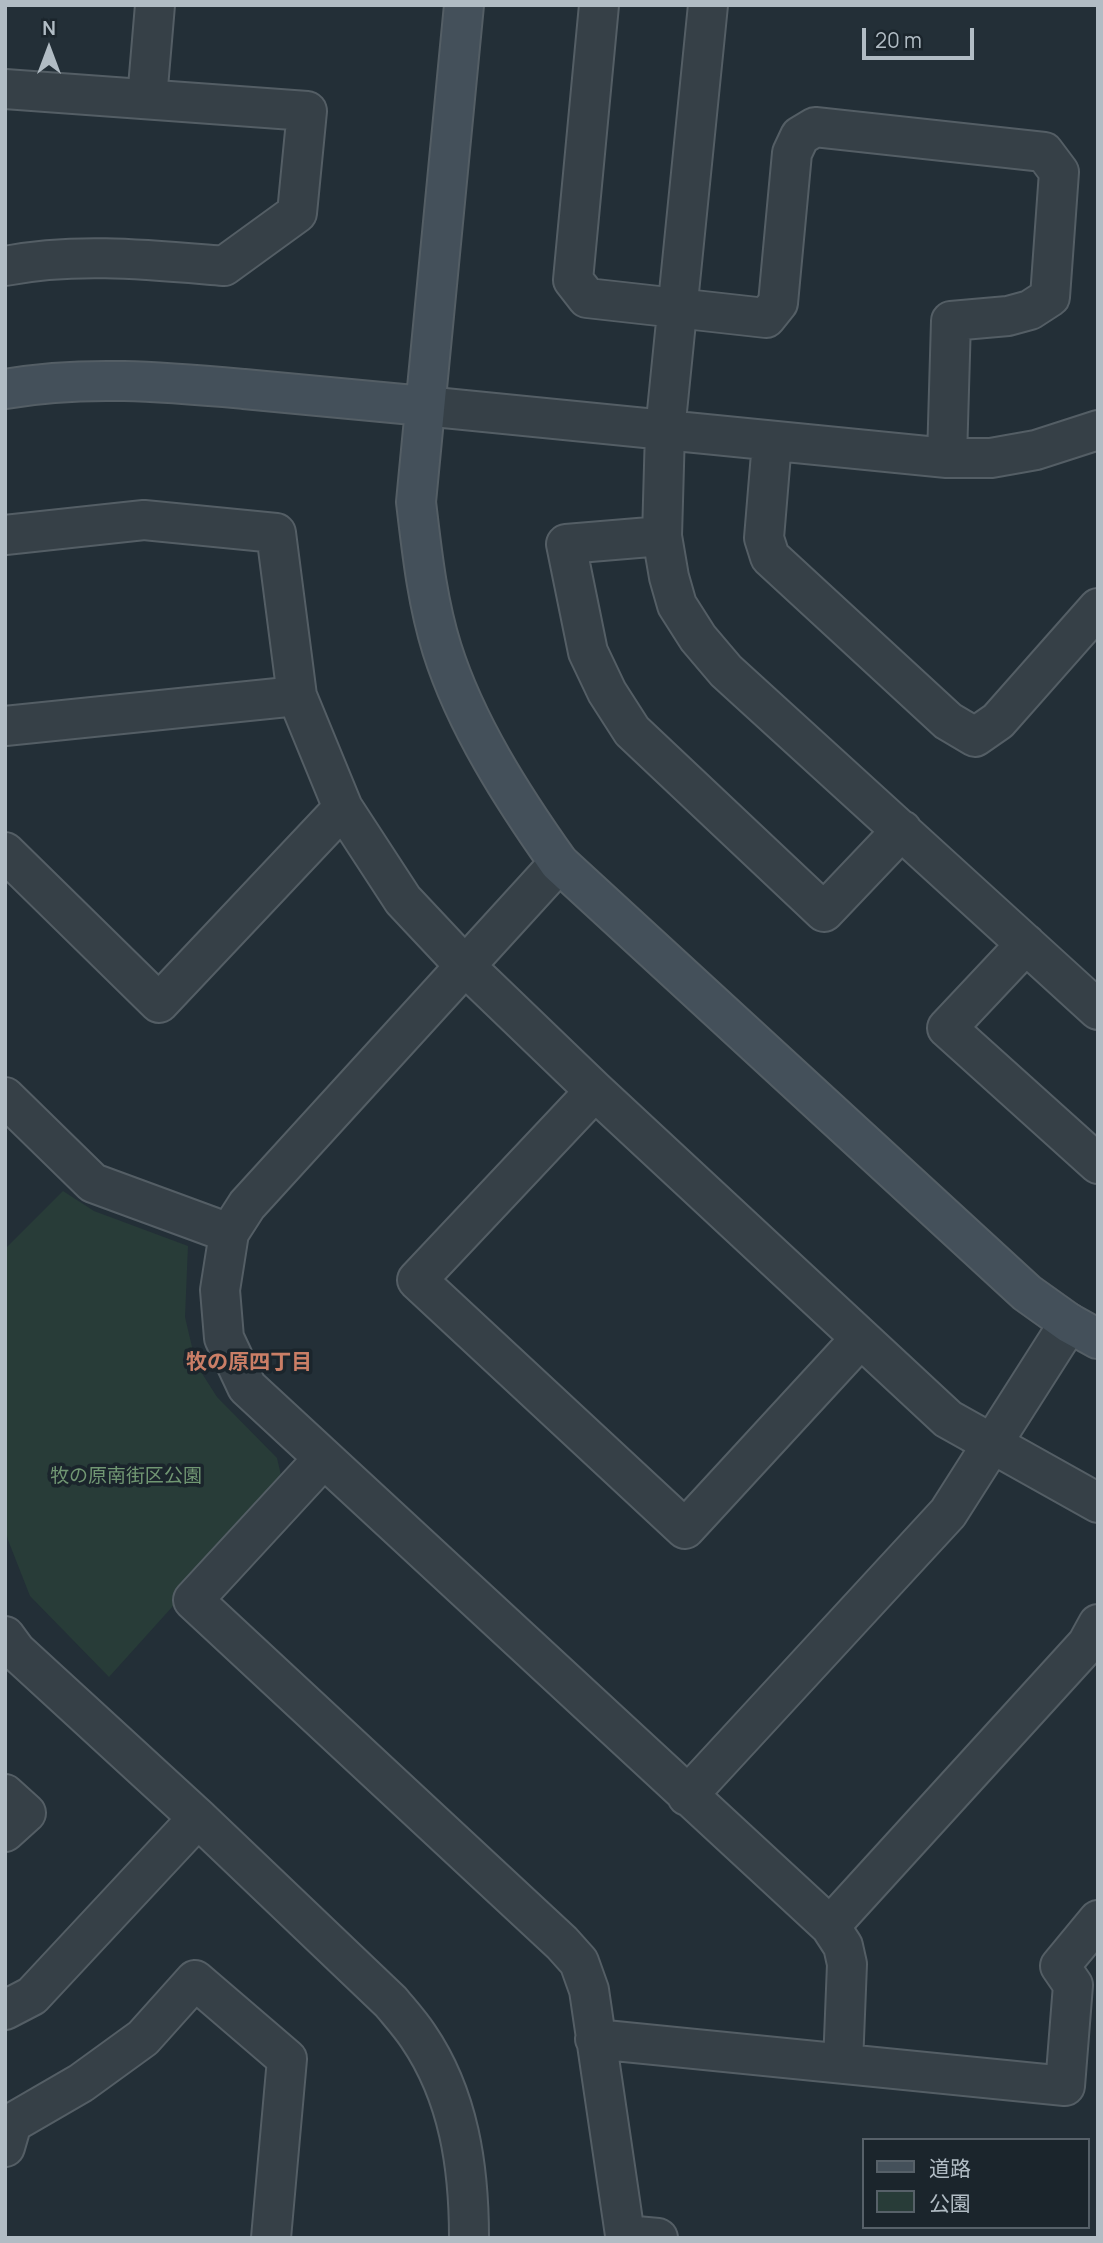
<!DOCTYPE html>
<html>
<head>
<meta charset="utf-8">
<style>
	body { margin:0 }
	#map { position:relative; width:1103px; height:2243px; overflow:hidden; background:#232f37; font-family:Manrope,"Noto Sans JP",sans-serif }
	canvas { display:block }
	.frame { position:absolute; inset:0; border:7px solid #b1bcc4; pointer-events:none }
	.legend { position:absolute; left:862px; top:2138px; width:228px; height:91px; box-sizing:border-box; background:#1b252c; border:2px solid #576169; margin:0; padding:9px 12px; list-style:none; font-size:21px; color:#b1bcc4 }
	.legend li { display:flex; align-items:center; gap:14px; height:35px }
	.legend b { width:35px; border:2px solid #576169 }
	.north { position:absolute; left:14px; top:14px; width:70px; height:70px; -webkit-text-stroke:5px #1b252c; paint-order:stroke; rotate:0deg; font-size:19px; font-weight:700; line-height:28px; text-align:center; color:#b1bcc4 }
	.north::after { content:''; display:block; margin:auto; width:24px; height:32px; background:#b1bcc4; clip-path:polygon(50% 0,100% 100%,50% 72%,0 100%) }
	.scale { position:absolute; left:862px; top:28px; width:112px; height:32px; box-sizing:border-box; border:4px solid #b1bcc4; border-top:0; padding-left:9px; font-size:21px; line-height:24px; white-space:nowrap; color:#b1bcc4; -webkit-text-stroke:5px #1b252c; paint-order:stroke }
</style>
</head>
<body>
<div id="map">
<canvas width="1103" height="2243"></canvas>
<div class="frame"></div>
<ul class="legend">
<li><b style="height:9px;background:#44505a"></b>道路</li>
<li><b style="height:19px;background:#283c38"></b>公園</li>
</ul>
<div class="north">N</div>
<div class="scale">20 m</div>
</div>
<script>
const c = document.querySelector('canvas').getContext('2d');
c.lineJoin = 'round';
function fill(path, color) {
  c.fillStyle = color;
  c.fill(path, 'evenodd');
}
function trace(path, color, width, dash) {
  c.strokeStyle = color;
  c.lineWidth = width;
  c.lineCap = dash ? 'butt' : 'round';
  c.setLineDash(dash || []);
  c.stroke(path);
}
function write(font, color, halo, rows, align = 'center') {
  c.font = font + ' Manrope,"Noto Sans JP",sans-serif';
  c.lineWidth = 7;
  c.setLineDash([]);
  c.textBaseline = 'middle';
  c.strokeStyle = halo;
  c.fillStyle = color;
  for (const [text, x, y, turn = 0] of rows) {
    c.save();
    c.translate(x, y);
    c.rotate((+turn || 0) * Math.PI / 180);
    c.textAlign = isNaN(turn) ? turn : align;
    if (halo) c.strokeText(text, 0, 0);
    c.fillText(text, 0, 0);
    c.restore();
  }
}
fill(new Path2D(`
	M 63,1191 L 94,1211 L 188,1246 L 185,1317 L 196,1364 L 217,1397 L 277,1458 L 283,1484 L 109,1677 L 30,1596 L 8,1540 L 5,1527 L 5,1249 Z`), '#283c38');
const street = new Path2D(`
	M 599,5 L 573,280 L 587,298 L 766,318 L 778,303 L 792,153 L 800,136 L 815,127 L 1044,152 L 1059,172 L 1050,297 L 1030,310 L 1008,316 L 951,321 L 947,458
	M 708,5 L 665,431 L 662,536 L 669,577 L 677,605 L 698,638 L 726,671 L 1098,1010
	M 5,89 L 307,111 L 297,213 L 224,266 C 151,260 77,252 5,266
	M 147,99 L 155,5
	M 424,406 L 947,458 L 991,458 L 1036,450 L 1098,430
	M 772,442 L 764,538 L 770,557 L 948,721 L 975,737 L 998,721 L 1098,608
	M 5,535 L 144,520 L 276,533 L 297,696 L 343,808 L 403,900 L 465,966 L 595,1091 L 948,1419 L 1098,1503
	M 662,536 L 566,544 L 588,652 L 607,692 L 632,731 L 824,912 L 902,830
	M 5,726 L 297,696
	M 5,852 L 159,1003 L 343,808
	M 559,863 L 247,1205 L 229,1233 L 220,1290 L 224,1338 L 247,1387 L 830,1926 L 843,1946 L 847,1964 L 843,2064
	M 1026,944 L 947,1028 L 1098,1164
	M 595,1091 L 417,1280 L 685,1529 L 860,1339
	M 5,1097 L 93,1183 L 229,1233
	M 323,1459 L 193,1600 L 562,1943 L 579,1962 L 589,1990 L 625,2235 L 658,2238
	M 5,1636 L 16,1651 L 198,1818 L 391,2002 C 400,2013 410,2024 418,2036 C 459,2096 469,2167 469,2238
	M 5,1794 L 26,1813 L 5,1832
	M 687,1796 L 948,1513 L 1069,1323
	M 830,1926 L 1087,1644 L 1098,1624
	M 5,2010 L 32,1996 L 198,1818
	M 595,2039 L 1065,2086 L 1073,1985 L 1060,1966 L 1098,1920
	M 5,2147 L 12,2123 L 81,2083 L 143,2038 L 195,1980 L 287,2059 L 271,2238`);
const secondary = new Path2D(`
	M 464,5 L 416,502 C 422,552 427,601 442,649 C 466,725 513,798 559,863 L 1027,1293 L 1069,1323 L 1098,1339
	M 5,389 C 85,375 164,382 244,389 C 304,395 364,400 424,406`);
trace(street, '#545e65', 42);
trace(secondary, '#545e65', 42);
trace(street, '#364047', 38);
trace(secondary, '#44505a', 38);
write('19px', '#719773', '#1b252c', [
	["牧の原南街区公園",126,1477]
]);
write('bold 21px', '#ca7e66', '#1b252c', [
	["牧の原四丁目",249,1363]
]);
</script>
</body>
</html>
